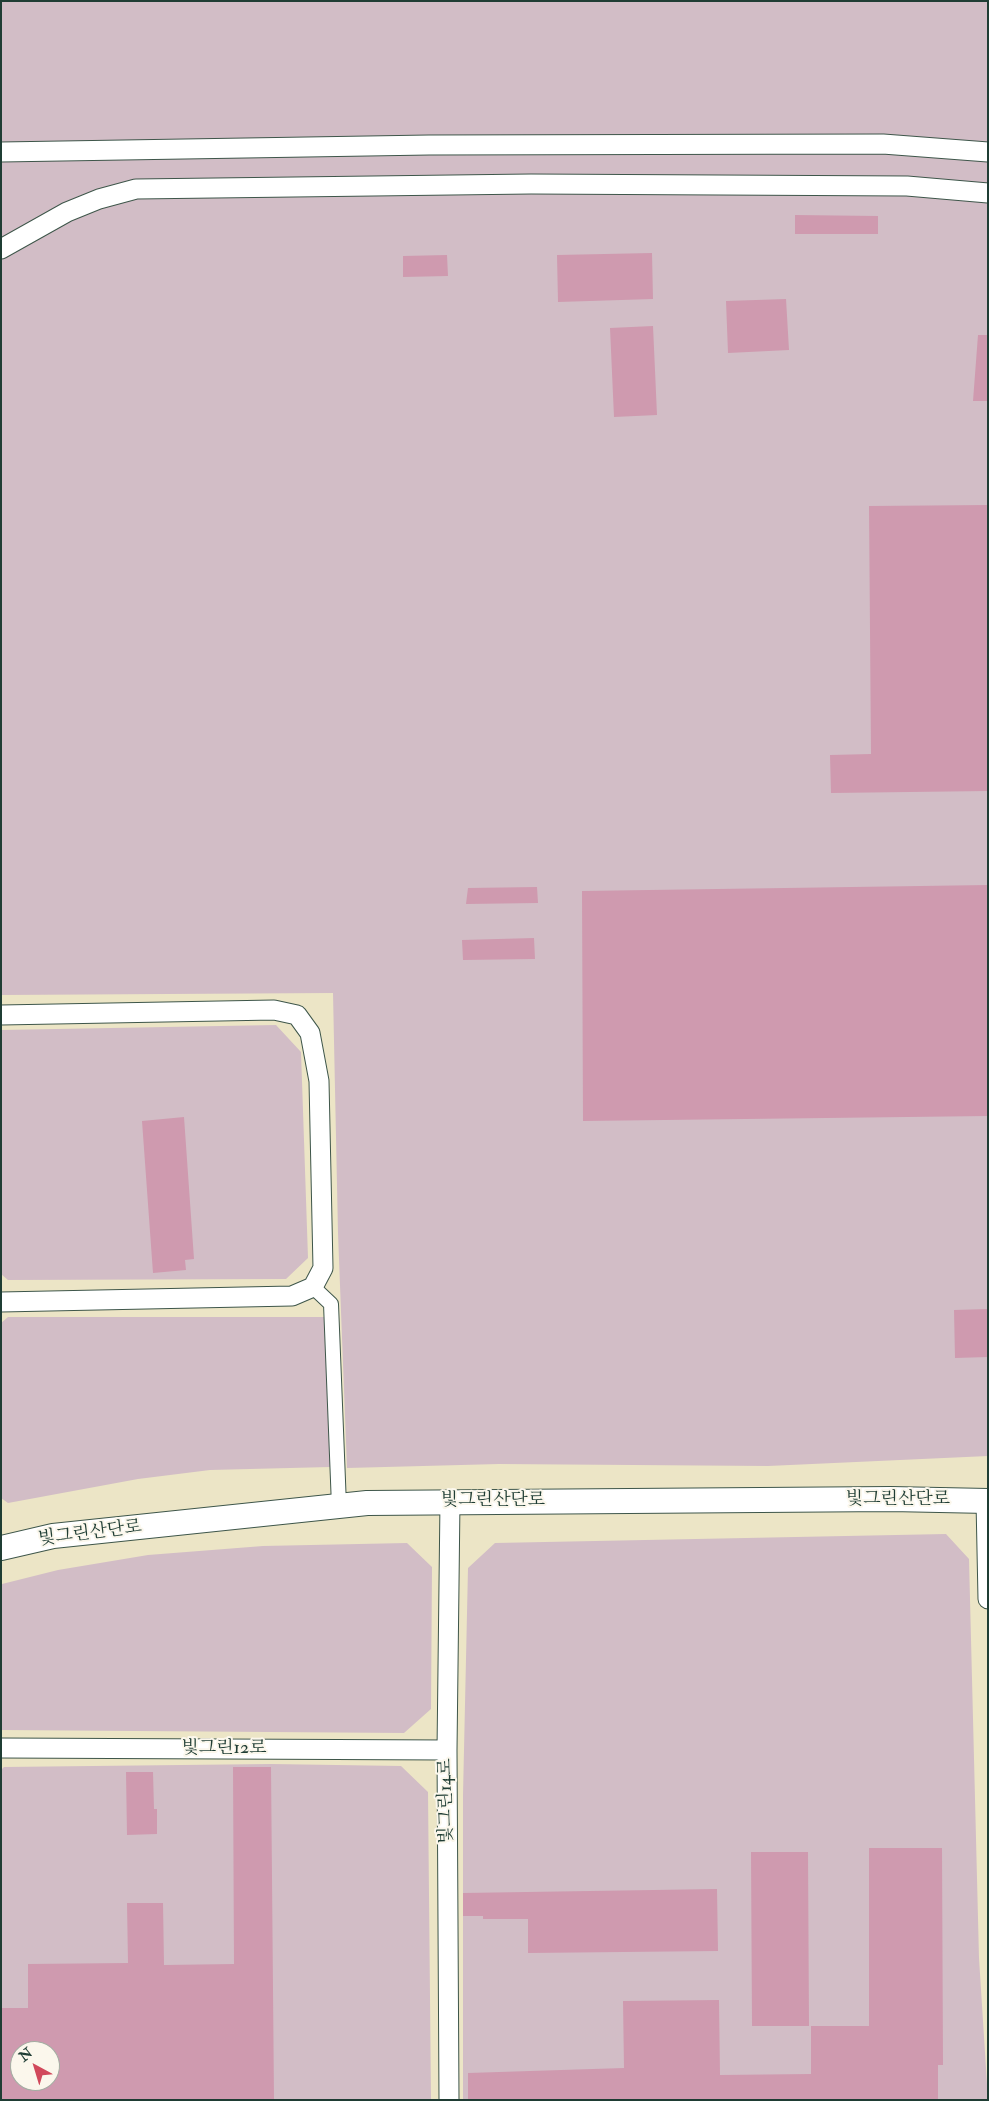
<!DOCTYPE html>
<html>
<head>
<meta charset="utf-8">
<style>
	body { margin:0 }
	#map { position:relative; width:989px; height:2101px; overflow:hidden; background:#ece5c6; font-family:"IM FELL Double Pica",serif }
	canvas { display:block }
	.frame { position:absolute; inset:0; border:2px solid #1f3d34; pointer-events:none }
	.north { position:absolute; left:10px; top:2041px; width:50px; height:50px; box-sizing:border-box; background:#fbf7ec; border:1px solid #a3ada2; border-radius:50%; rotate:321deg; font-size:14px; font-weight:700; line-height:20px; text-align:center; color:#1f3d34 }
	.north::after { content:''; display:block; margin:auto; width:18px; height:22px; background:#d1495b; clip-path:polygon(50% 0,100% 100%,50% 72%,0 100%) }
</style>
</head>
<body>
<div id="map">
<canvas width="989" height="2101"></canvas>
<div class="frame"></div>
<div class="north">N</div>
</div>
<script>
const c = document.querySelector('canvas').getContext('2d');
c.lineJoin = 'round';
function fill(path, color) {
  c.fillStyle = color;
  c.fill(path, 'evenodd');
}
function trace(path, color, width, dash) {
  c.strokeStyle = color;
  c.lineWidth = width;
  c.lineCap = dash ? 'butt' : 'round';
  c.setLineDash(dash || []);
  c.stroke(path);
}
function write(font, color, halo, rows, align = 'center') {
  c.font = font + ' "IM FELL Double Pica","Noto Serif KR",serif';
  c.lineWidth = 4;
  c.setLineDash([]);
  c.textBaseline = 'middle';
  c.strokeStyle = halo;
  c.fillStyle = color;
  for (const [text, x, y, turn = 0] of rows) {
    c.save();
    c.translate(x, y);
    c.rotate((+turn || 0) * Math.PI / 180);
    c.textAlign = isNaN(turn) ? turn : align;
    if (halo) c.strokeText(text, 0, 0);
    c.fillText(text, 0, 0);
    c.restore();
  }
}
fill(new Path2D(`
	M 1,1 L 988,1 L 988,1456 L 768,1466 L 499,1464 L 347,1468 L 338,1233 L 333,993 L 1,995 Z
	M 276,1025 L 301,1052 L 308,1258 L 286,1279 L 8,1280 L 1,1274 L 1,1030 Z
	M 8,1317 L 325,1317 L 330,1467 L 210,1470 L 138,1479 L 8,1503 L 1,1498 L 1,1323 Z
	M 946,1534 L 969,1559 L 979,1958 L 988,2100 L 463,2100 L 463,1795 L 468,1568 L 495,1543 Z
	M 407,1543 L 432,1567 L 431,1709 L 404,1733 L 1,1730 L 2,1584 L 58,1570 L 148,1555 L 263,1546 Z
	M 271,1764 L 401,1766 L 428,1792 L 431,2100 L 1,2100 L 1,1770 L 4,1767 ZM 20,2051 L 50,2051 L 50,2081 L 20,2081 Z`), '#d2bdc6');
fill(new Path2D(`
	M 795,215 L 878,216 L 878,234 L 795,234 Z
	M 652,253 L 653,299 L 558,302 L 557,255 Z
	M 447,255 L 448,276 L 403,277 L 403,256 Z
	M 786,299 L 789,350 L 728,353 L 726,301 Z
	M 653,326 L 657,415 L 614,417 L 610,328 Z
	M 978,335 L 988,335 L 988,401 L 973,401 Z
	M 988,505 L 988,791 L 831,793 L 830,755 L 871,754 L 869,506 Z
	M 988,885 L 988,1116 L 583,1121 L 582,891 Z
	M 537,887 L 538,903 L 466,904 L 468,888 Z
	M 534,938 L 535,959 L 463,960 L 462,940 Z
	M 184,1117 L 194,1259 L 185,1260 L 186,1270 L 153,1273 L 142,1121 Z
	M 988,1309 L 988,1357 L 955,1358 L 954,1310 Z
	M 233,1767 L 271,1767 L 274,2100 L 1,2100 L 1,2008 L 28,2008 L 28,1964 L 128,1963 L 127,1903 L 163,1903 L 164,1965 L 234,1964 ZM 20,2051 L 50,2051 L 50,2081 L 20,2081 Z
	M 126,1772 L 153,1772 L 154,1809 L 157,1809 L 157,1834 L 127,1835 Z
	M 869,1848 L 942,1848 L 943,2065 L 938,2065 L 938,2100 L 468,2100 L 468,2073 L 624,2068 L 623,2001 L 719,2000 L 720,2075 L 811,2074 L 811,2026 L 869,2026 Z
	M 751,1852 L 808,1852 L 809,2026 L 752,2026 Z
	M 717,1889 L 718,1951 L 528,1953 L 528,1919 L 483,1919 L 483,1916 L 463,1916 L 463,1893 Z`), '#cf9aaf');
const pedestrian = new Path2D(`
	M 313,1287 L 331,1304 L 339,1506`);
const minor = new Path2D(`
	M 1,152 L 429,145 L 883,144 L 988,152
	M 1,249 L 67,212 L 99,199 L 136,189 L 531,184 L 907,186 L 988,193
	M 1,1015 L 274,1010 L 297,1015 L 310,1033 L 319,1081 L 323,1268 L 313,1287 L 292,1296 L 1,1302
	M 986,1501 L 988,1599
	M 1,1748 L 447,1750
	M 449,2100 L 447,1750 L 450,1501`);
const tertiary = new Path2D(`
	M 1,1548 L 53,1536 L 367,1503 L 891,1499 L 988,1501`);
trace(pedestrian, '#3e564a', 16);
trace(minor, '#3e564a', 21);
trace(tertiary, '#3e564a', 26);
trace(pedestrian, '#fff', 14);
trace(minor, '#fff', 19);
trace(tertiary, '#fff', 24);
write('18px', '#1f3d34', '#fbf7ec', [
	["빛그린산단로",898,1500],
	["빛그린산단로",493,1501],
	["빛그린산단로",90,1534,-7],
	["빛그린12로",224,1749],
	["빛그린14로",447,1801,-91]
]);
</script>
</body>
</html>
